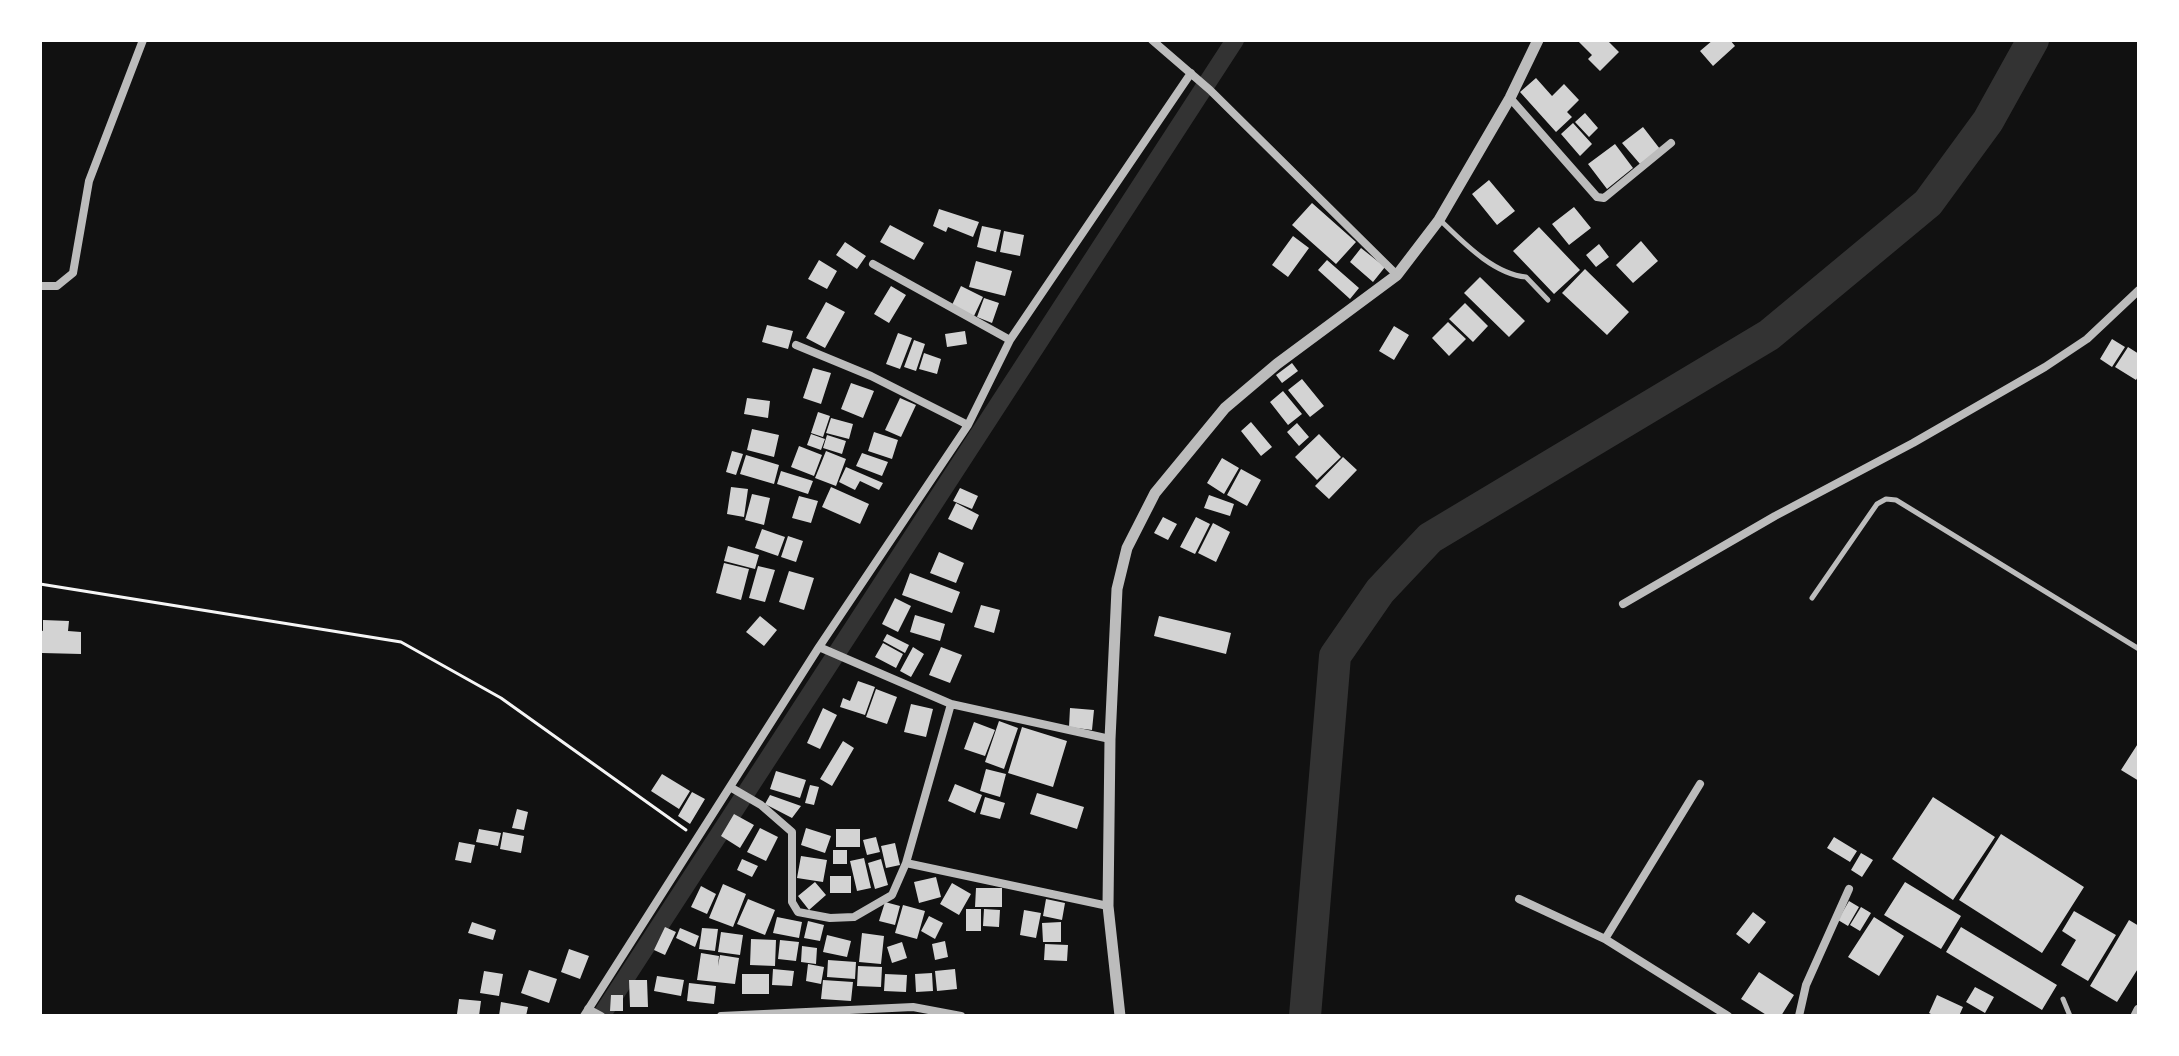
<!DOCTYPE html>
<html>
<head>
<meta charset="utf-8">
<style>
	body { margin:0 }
	#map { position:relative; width:2179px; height:1056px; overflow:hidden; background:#111; font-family:Merriweather,serif }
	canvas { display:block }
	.frame { position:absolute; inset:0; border:42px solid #fff; pointer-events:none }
</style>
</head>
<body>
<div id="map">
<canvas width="2179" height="1056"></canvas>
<div class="frame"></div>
</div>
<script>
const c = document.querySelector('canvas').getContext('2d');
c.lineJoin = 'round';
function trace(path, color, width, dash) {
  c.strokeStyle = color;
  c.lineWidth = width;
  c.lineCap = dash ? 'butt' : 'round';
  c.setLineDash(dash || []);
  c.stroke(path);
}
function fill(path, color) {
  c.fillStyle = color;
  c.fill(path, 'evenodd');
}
trace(new Path2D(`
	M 601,1016 L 1235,40`), '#333', 18);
trace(new Path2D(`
	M 1305,1016 L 1335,656 L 1380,591 L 1430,538 L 1769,335 L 1928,203 L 1988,121 L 2033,40`), '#333', 32);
fill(new Path2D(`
	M 1577,40 L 1607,40 L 1619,52 L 1600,71 L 1588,59 L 1592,55 Z
	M 1713,40 L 1730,40 L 1735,46 L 1713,66 L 1700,51 Z
	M 1536,78 L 1552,96 L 1564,84 L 1579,100 L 1567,112 L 1572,117 L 1556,132 L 1520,92 Z
	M 1585,113 L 1598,128 L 1589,137 L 1575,122 Z
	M 1573,123 L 1592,144 L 1580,156 L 1561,134 Z
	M 1643,127 L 1660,149 L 1640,164 L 1622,143 Z
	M 1615,144 L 1633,168 L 1607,189 L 1588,164 Z
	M 1489,180 L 1515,211 L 1497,225 L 1472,194 Z
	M 1312,203 L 1356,242 L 1336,264 L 1292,225 Z
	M 1574,207 L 1591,228 L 1569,245 L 1552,224 Z
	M 939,209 L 979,222 L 973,237 L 948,227 L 946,232 L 933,226 Z
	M 890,225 L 924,243 L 914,260 L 880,242 Z
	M 982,226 L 1001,230 L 996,252 L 977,247 Z
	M 1539,227 L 1580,270 L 1554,294 L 1513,251 Z
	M 1004,231 L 1024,235 L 1020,256 L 1000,252 Z
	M 1293,236 L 1309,248 L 1288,277 L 1272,265 Z
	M 1641,241 L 1658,261 L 1633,283 L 1616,265 Z
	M 845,242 L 866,256 L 857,269 L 836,255 Z
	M 1599,244 L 1609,257 L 1596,267 L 1586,255 Z
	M 1361,248 L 1385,267 L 1373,282 L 1350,262 Z
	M 819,260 L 837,271 L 827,289 L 808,279 Z
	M 1327,260 L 1359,288 L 1350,299 L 1318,270 Z
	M 976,261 L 1012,271 L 1005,296 L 969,287 Z
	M 1585,269 L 1629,312 L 1607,335 L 1562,293 Z
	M 1480,277 L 1525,321 L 1509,337 L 1464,293 Z
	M 891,286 L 906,295 L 889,323 L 874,314 Z
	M 961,286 L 983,297 L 974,316 L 952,305 Z
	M 984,298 L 999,303 L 992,323 L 977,317 Z
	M 826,302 L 845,312 L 825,348 L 806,338 Z
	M 1465,303 L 1488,326 L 1473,342 L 1449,319 Z
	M 1448,322 L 1466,339 L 1449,356 L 1432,338 Z
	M 767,325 L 793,331 L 788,349 L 762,342 Z
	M 1394,326 L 1409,335 L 1394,360 L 1379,351 Z
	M 965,331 L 967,344 L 947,347 L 945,334 Z
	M 898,333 L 912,338 L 900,369 L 886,364 Z
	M 2112,339 L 2125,347 L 2112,367 L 2100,359 Z
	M 914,340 L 925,344 L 916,371 L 904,367 Z
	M 2128,347 L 2139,354 L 2139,375 L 2136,380 L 2115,367 Z
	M 924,353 L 941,359 L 937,374 L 919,369 Z
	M 1292,363 L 1298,371 L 1282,383 L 1276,375 Z
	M 813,368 L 831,373 L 821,404 L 803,398 Z
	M 1302,379 L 1324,406 L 1310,417 L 1288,390 Z
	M 851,383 L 874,391 L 863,418 L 841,409 Z
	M 1283,391 L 1302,414 L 1288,425 L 1270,402 Z
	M 747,398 L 770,401 L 768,418 L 744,414 Z
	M 900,398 L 916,405 L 901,437 L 885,430 Z
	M 818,412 L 830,416 L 823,437 L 811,433 Z
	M 831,418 L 853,424 L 849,439 L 826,433 Z
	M 1251,422 L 1272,447 L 1261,456 L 1241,431 Z
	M 1297,423 L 1309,437 L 1299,446 L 1287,432 Z
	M 752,429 L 779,435 L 774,457 L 747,450 Z
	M 874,432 L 898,440 L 892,459 L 868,451 Z
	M 811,434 L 825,439 L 821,450 L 807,445 Z
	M 1319,434 L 1341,457 L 1317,480 L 1295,457 Z
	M 827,435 L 846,441 L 842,454 L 823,448 Z
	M 799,446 L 822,455 L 814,476 L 791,467 Z
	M 732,451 L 743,454 L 736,475 L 726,472 Z
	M 826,451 L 846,459 L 836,486 L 815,478 Z
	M 862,453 L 888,462 L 882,476 L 856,466 Z
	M 746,455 L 779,465 L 774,484 L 740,474 Z
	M 1343,457 L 1357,470 L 1329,499 L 1315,486 Z
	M 1222,458 L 1239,468 L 1224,494 L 1207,483 Z
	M 846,467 L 883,483 L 879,490 L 860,481 L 855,490 L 839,482 Z
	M 1241,469 L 1261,480 L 1247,506 L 1227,495 Z
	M 781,471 L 813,481 L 808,494 L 777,484 Z
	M 731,487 L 748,489 L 744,517 L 727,514 Z
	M 831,487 L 869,504 L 860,524 L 822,507 Z
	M 960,488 L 978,496 L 972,509 L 953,501 Z
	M 752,494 L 770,498 L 764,525 L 745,520 Z
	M 1209,495 L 1234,504 L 1230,516 L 1204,508 Z
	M 799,496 L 818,501 L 811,523 L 792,518 Z
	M 956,503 L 979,515 L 972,530 L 948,519 Z
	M 1163,517 L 1177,524 L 1168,540 L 1154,533 Z
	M 1196,517 L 1210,524 L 1195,554 L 1180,547 Z
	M 1213,523 L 1230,532 L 1216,562 L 1198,553 Z
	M 762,529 L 785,537 L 778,556 L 755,548 Z
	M 788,536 L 803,541 L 796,562 L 781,557 Z
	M 728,546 L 759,555 L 755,569 L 724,561 Z
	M 939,552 L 964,563 L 956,583 L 930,573 Z
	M 724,563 L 749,569 L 741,600 L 716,593 Z
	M 758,566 L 775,570 L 765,602 L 749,598 Z
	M 789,571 L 814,578 L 804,610 L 779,602 Z
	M 910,573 L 960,592 L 952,613 L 902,595 Z
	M 895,598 L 911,606 L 898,632 L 882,624 Z
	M 981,605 L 1000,610 L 994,633 L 974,627 Z
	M 915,615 L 945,624 L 940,641 L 910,632 Z
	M 760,616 L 777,630 L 764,646 L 746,632 Z
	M 1159,616 L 1231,633 L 1226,654 L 1154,636 Z
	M 43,620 L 69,621 L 68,631 L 81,632 L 81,654 L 42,653 L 40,630 L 43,631 Z
	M 887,634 L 909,645 L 905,653 L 883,641 Z
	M 883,643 L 903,654 L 896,668 L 875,657 Z
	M 913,647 L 924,654 L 911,677 L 900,671 Z
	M 941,647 L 962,655 L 950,683 L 929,675 Z
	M 858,681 L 875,687 L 865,715 L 840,707 L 843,698 L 850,701 Z
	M 876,689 L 897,697 L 887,724 L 866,717 Z
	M 911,704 L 933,709 L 926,737 L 904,732 Z
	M 823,708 L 837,715 L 820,749 L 807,743 Z
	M 1070,708 L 1094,710 L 1092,730 L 1069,727 Z
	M 999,721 L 1018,728 L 1004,769 L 985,762 Z
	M 974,722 L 995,730 L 985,756 L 964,749 Z
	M 1022,727 L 1067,741 L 1053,787 L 1008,773 Z
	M 843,741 L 854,748 L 832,786 L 820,779 Z
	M 2139,742 L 2139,781 L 2121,770 Z
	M 986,769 L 1006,774 L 1000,797 L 980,791 Z
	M 776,771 L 806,780 L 800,798 L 770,789 Z
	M 662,774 L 690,791 L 679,809 L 651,791 Z
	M 955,784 L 982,795 L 975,813 L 948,801 Z
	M 810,785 L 819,787 L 814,805 L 805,803 Z
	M 692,792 L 705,799 L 690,824 L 678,816 Z
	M 1037,793 L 1084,807 L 1077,829 L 1030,814 Z
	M 770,795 L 801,806 L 792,818 L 765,804 Z
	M 985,797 L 1005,803 L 1000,819 L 980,814 Z
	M 1933,797 L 1995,837 L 1953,900 L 1892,859 Z
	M 517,809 L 528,812 L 524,830 L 512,828 Z
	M 734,814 L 754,825 L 740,848 L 721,836 Z
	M 760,828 L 778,837 L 766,861 L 747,852 Z
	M 806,828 L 831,836 L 825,853 L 801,845 Z
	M 479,829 L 501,833 L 498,846 L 476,842 Z
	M 836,829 L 860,829 L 860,847 L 836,847 Z
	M 503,832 L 524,836 L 521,853 L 500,849 Z
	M 2001,834 L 2084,887 L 2042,953 L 1959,900 Z
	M 876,837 L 880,852 L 867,855 L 863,840 Z
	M 1834,837 L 1857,851 L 1850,862 L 1827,848 Z
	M 459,842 L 475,845 L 471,863 L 455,860 Z
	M 895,843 L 900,865 L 886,868 L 881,846 Z
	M 833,850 L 847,850 L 847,864 L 833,864 Z
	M 1861,853 L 1873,860 L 1862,877 L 1851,870 Z
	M 801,856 L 827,860 L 823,882 L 797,878 Z
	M 864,858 L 871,888 L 857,891 L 850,861 Z
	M 742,859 L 758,866 L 752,877 L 737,870 Z
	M 881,859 L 888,885 L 875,889 L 868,863 Z
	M 830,876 L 851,876 L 851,893 L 830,893 Z
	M 936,877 L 941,897 L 919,903 L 914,882 Z
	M 815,882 L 826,895 L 809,910 L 798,896 Z
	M 1905,882 L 1961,916 L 1941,949 L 1884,915 Z
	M 952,883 L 971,894 L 959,915 L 940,904 Z
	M 723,884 L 746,894 L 733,927 L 709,918 Z
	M 701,886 L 716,894 L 707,914 L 691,907 Z
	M 976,888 L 1002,888 L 1002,907 L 975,907 Z
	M 748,899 L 775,910 L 765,935 L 737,924 Z
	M 1046,899 L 1065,903 L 1062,920 L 1043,916 Z
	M 1849,901 L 1859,907 L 1848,926 L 1838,920 Z
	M 885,902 L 900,906 L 895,925 L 879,921 Z
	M 903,905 L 925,911 L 917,939 L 895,933 Z
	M 1861,907 L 1871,913 L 1860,931 L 1850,925 Z
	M 966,909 L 981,909 L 981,931 L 966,931 Z
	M 984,909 L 1000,910 L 999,927 L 983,926 Z
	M 1024,910 L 1041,913 L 1036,938 L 1020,935 Z
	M 2074,911 L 2116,935 L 2088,981 L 2061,965 L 2076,940 L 2062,931 Z
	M 1753,912 L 1766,922 L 1749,944 L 1736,934 Z
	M 929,916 L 943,923 L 935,939 L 921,931 Z
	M 777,917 L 802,922 L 799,938 L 773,933 Z
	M 1874,917 L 1904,936 L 1879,976 L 1848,957 Z
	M 2129,920 L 2139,926 L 2139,967 L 2117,1002 L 2090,986 Z
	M 808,921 L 824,925 L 820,941 L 804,938 Z
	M 472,922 L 496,930 L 493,940 L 468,933 Z
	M 1061,922 L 1061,942 L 1043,942 L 1042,923 Z
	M 665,927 L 676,932 L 665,955 L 654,950 Z
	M 1961,927 L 2057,985 L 2042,1010 L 1946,952 Z
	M 680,928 L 699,936 L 695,947 L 676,938 Z
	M 702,928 L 718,929 L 715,951 L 699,949 Z
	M 721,932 L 743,935 L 740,955 L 718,952 Z
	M 862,933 L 884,936 L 881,964 L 859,962 Z
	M 827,935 L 851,941 L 847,957 L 823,952 Z
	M 751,939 L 776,940 L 775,966 L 750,965 Z
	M 780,940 L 799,942 L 796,961 L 778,959 Z
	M 945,941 L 948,957 L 935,960 L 932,944 Z
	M 902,942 L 907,958 L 892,963 L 887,947 Z
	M 1045,944 L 1068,945 L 1067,961 L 1044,960 Z
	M 802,946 L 817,948 L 816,964 L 801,962 Z
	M 569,949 L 589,956 L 580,979 L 561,972 Z
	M 701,953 L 719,956 L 718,966 L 720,955 L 739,958 L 735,984 L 697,980 Z
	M 828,960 L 856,962 L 855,979 L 827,977 Z
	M 808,964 L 824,967 L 821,984 L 806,981 Z
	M 858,966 L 882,967 L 881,987 L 857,986 Z
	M 773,969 L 794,971 L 792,986 L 772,985 Z
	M 955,969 L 957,989 L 937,991 L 935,971 Z
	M 529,970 L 557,979 L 549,1003 L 521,993 Z
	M 484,971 L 503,974 L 499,996 L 480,993 Z
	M 1759,972 L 1794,995 L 1781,1016 L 1768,1016 L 1741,999 Z
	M 932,973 L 933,991 L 916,992 L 915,974 Z
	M 742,974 L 769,974 L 769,994 L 742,994 Z
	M 885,974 L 907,975 L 906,992 L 884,991 Z
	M 657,976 L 684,980 L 681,996 L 654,991 Z
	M 629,980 L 647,980 L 648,1007 L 630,1007 Z
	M 823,980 L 853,982 L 851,1001 L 821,999 Z
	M 689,983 L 716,986 L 714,1004 L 687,1001 Z
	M 1975,987 L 1994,997 L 1985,1013 L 1966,1002 Z
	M 611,995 L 623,995 L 623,1011 L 610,1011 Z
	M 1937,995 L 1963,1007 L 1959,1016 L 1935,1016 L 1929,1013 Z
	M 459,999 L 481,1001 L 479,1016 L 457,1014 Z
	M 501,1002 L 528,1007 L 526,1016 L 499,1016 Z`), '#d3d3d3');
trace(new Path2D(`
	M 40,584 L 401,642 L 501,698 L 686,830`), '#f5f5f5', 3);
trace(new Path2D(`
	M 1440,220 C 1463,242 1493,274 1526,277 L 1548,300
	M 1812,598 L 1877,504 L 1886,499 L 1896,500 L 2139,649
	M 2063,999 L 2070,1016`), '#bcbcbc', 5);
trace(new Path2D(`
	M 1152,40 L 1210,90 L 1397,275
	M 1510,98 L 1597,197 L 1604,198 L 1671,143
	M 873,264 L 1010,340
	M 40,286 L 57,286 L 73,273 L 89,181 L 143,40
	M 796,345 L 871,376 L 968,425
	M 1623,604 L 1775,516 L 1913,443 L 2045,367 L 2087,339 L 2139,290
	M 819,647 L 951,704 L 1110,739
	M 730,787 L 761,805 L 792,832 L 792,902 L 798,912 L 830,918 L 854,917 L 892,895 L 906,863 L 1108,906
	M 906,863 L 951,704
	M 1519,899 L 1605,939 L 1728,1016
	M 1605,939 L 1700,784
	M 588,1009 L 601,1016
	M 584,1016 L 819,647 L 968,425 L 1010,340 L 1191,73
	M 721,1016 L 913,1007 L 961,1016
	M 1799,1016 L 1806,985 L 1849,889`), '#bcbcbc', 8);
trace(new Path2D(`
	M 1120,1016 L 1108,906 L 1110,739 L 1117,589 L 1127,548 L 1155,493 L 1225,408 L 1277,364 L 1397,275 L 1439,220 L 1510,98 L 1538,40
	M 2136,1016 L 2139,1010`), '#bcbcbc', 11);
</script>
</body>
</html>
